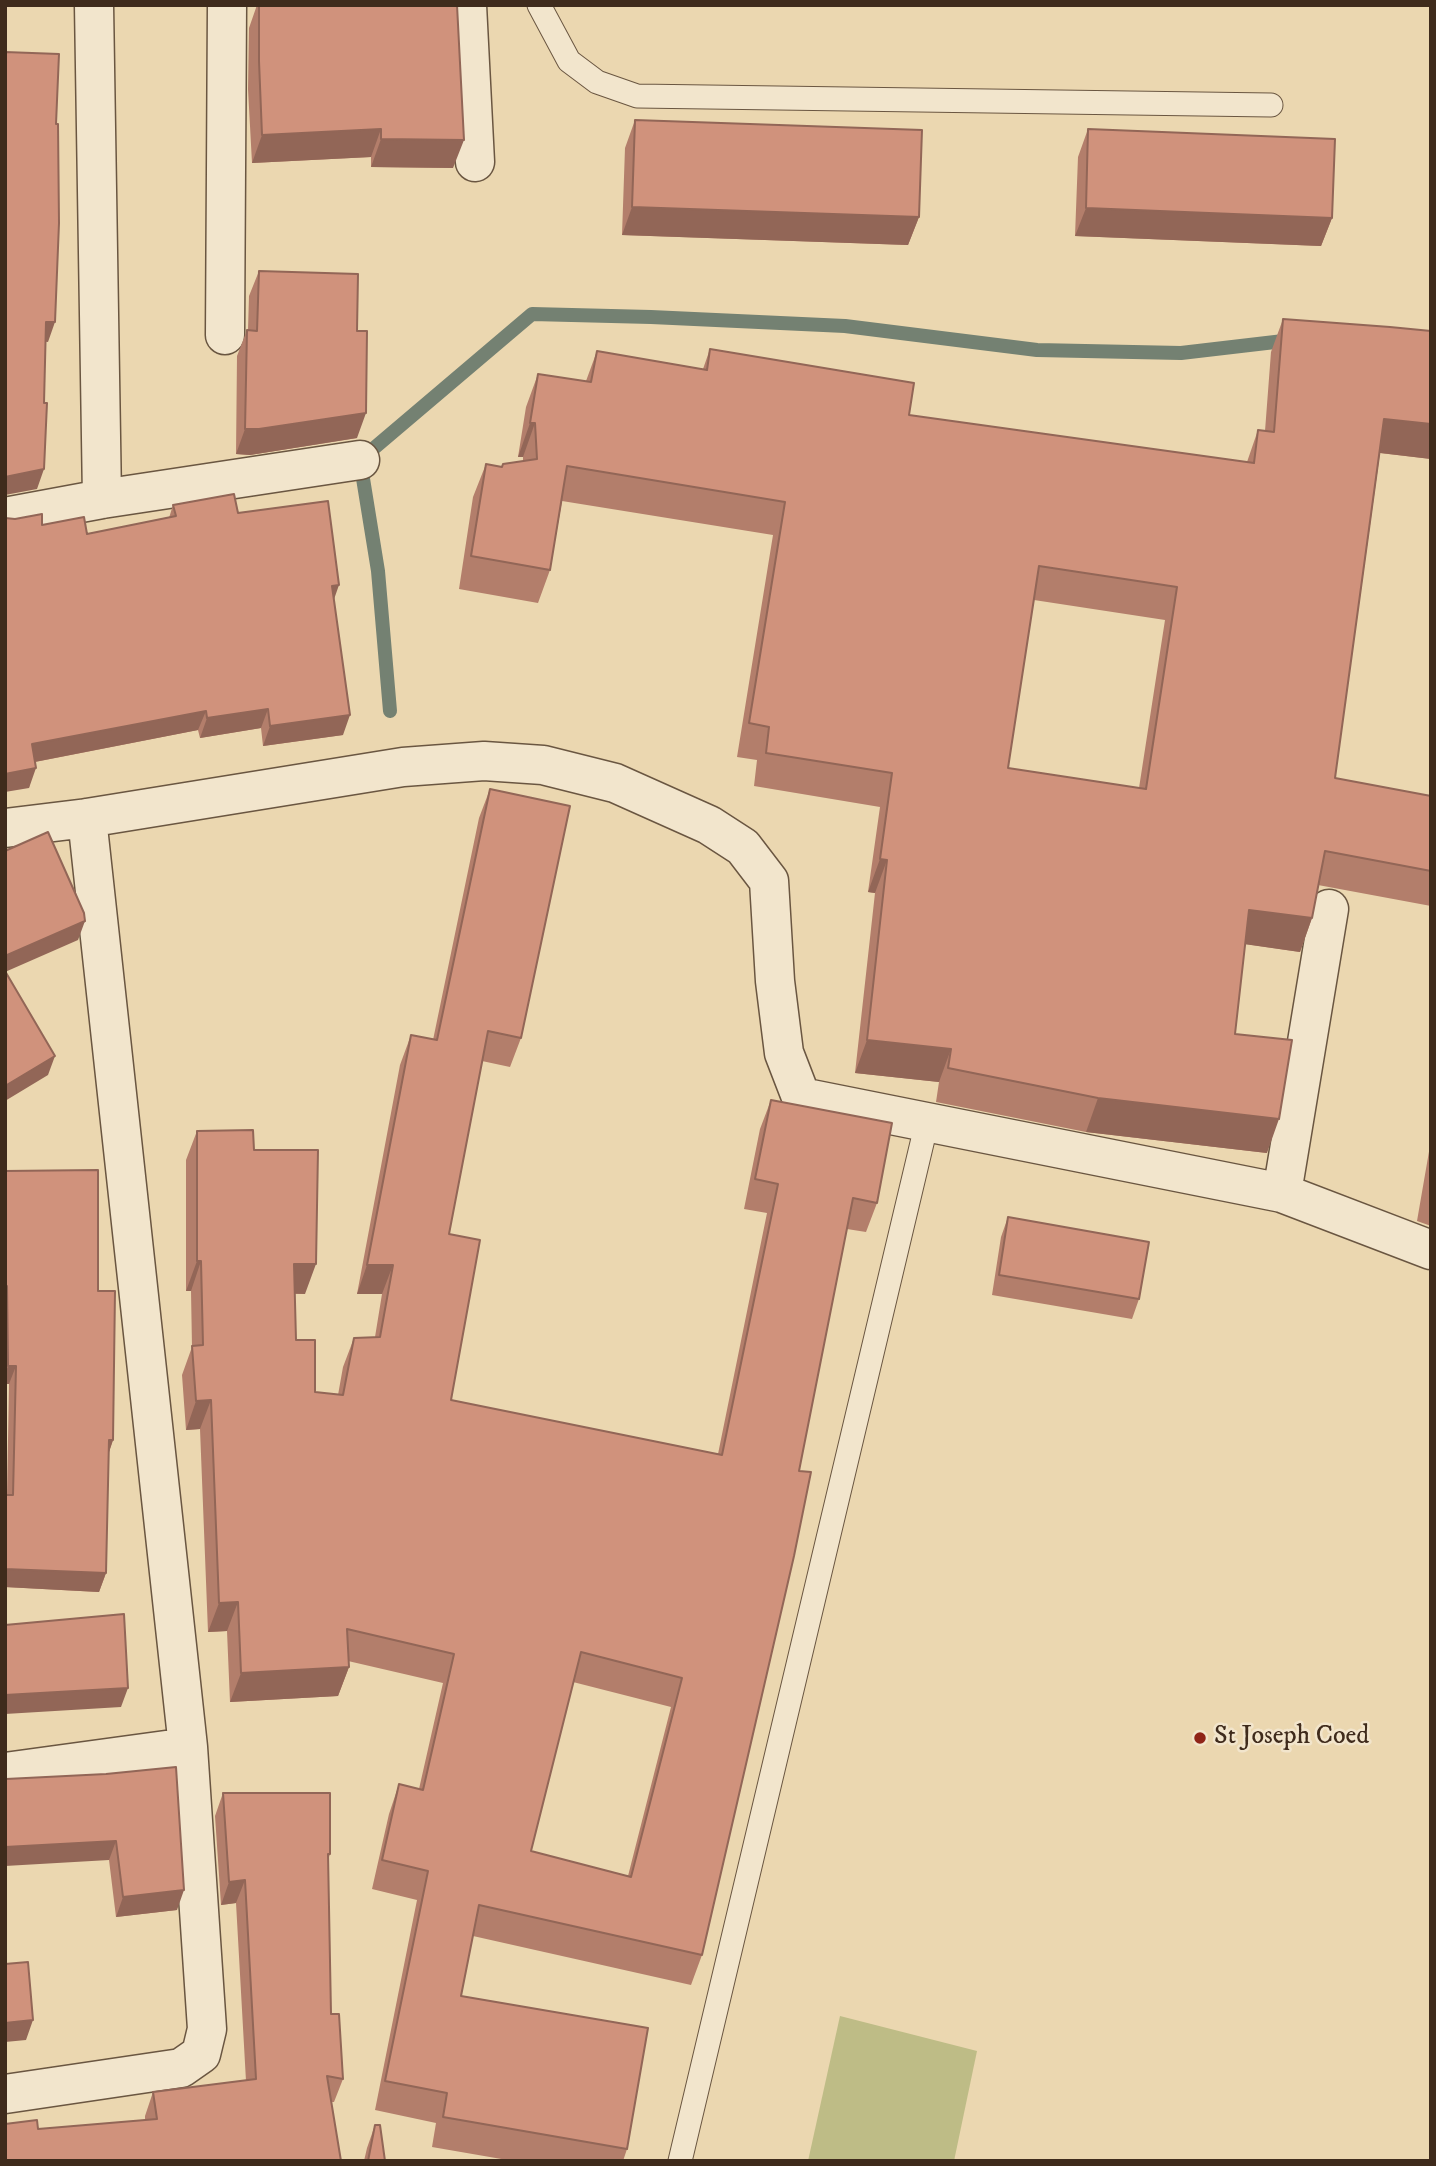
<!DOCTYPE html>
<html>
<head>
<meta charset="utf-8">
<style>
	body { margin:0 }
	#map { position:relative; width:1436px; height:2166px; overflow:hidden; background:#ebd7b0; font-family:"IM FELL DW Pica",serif }
	canvas { display:block }
	.frame { position:absolute; inset:0; border:7px solid #3f2b1c; pointer-events:none }
</style>
</head>
<body>
<div id="map">
<canvas width="1436" height="2166"></canvas>
<div class="frame"></div>
</div>
<script>
const c = document.querySelector('canvas').getContext('2d');
c.lineJoin = 'round';
function fill(path, color) {
  c.fillStyle = color;
  c.fill(path, 'evenodd');
}
function trace(path, color, width, dash) {
  c.strokeStyle = color;
  c.lineWidth = width;
  c.lineCap = dash ? 'butt' : 'round';
  c.setLineDash(dash || []);
  c.stroke(path);
}
function write(font, color, halo, rows, align = 'center') {
  c.font = font + ' "IM FELL DW Pica",serif';
  c.lineWidth = 5;
  c.setLineDash([]);
  c.textBaseline = 'middle';
  c.strokeStyle = halo;
  c.fillStyle = color;
  for (const [text, x, y, turn = 0] of rows) {
    c.save();
    c.translate(x, y);
    c.rotate((+turn || 0) * Math.PI / 180);
    c.textAlign = isNaN(turn) ? turn : align;
    if (halo) c.strokeText(text, 0, 0);
    c.fillText(text, 0, 0);
    c.restore();
  }
}
fill(new Path2D(`
	M 840,2016 L 977,2051 L 954,2161 L 808,2161 Z`), '#bebc86');
trace(new Path2D(`
	M 390,711 L 378,571 L 360,460 L 532,314 L 651,317 L 845,326 L 1037,350 L 1181,353 L 1292,340`), '#748172', 14);
const lane = new Path2D(`
	M 539,5 L 569,61 L 597,82 L 637,96 L 1271,105
	M 680,2161 L 927,1122`);
const street = new Path2D(`
	M 94,5 L 102,499
	M 467,5 L 475,162
	M 225,335 L 227,5
	M 5,517 L 102,499 L 360,460
	M 5,828 L 87,818 L 403,767 L 484,761 L 543,765 L 615,783 L 709,825 L 743,847 L 769,881 L 775,981 L 784,1053 L 801,1097 L 1282,1193 L 1431,1250
	M 1282,1193 L 1329,909
	M 5,1772 L 188,1747
	M 5,2094 L 181,2068 L 201,2054 L 207,2029 L 188,1747 L 87,818`);
trace(lane, '#6a5641', 25);
trace(street, '#6a5641', 41);
trace(lane, '#f2e5cc', 23);
trace(street, '#f2e5cc', 38);
fill(new Path2D(`
	M 257,5 L 457,5 L 453,168 L 371,167 L 371,157 L 252,163 L 248,89 L 249,28 Z
	M 635,120 L 919,217 L 908,245 L 622,235 L 625,148 Z
	M 1088,129 L 1332,218 L 1321,246 L 1075,236 L 1078,157 Z
	M 259,271 L 357,438 L 250,455 L 236,454 L 237,356 L 247,330 L 248,330 L 249,296 Z
	M 1283,319 L 1431,331 L 1431,459 L 1380,453 L 1335,778 L 1431,796 L 1431,906 L 1318,885 L 1312,918 L 1300,952 L 1245,944 L 1235,1034 L 1267,1153 L 1086,1132 L 936,1102 L 939,1082 L 855,1073 L 875,893 L 868,892 L 880,807 L 754,786 L 757,760 L 737,757 L 773,535 L 562,501 L 550,570 L 538,603 L 459,589 L 473,497 L 486,464 L 502,467 L 523,461 L 523,457 L 518,457 L 526,407 L 538,374 L 586,381 L 597,351 L 703,369 L 710,349 L 909,415 L 1247,462 L 1258,430 L 1265,431 L 1271,352 ZM 1034,600 L 1165,620 L 1139,788 L 1008,768 Z
	M 173,505 L 238,513 L 334,599 L 343,735 L 263,746 L 261,728 L 200,738 L 198,730 L 35,762 L 29,788 L 42,525 L 87,534 L 169,518 Z
	M 490,789 L 521,1038 L 510,1067 L 482,1061 L 449,1234 L 451,1400 L 718,1454 L 767,1213 L 744,1209 L 760,1129 L 771,1100 L 877,1203 L 866,1232 L 847,1229 L 702,1955 L 691,1985 L 473,1936 L 461,1996 L 627,2149 L 623,2161 L 513,2161 L 432,2147 L 436,2123 L 375,2110 L 417,1900 L 372,1889 L 389,1814 L 399,1784 L 419,1789 L 443,1683 L 348,1661 L 349,1667 L 338,1696 L 230,1702 L 227,1631 L 208,1632 L 200,1429 L 186,1430 L 182,1375 L 192,1347 L 191,1291 L 186,1291 L 186,1160 L 197,1131 L 254,1150 L 305,1294 L 295,1294 L 296,1340 L 315,1392 L 338,1395 L 343,1367 L 354,1338 L 375,1337 L 382,1294 L 357,1294 L 400,1065 L 411,1035 L 433,1040 L 479,818 ZM 573,1682 L 671,1707 L 628,1876 L 531,1851 Z
	M 1431,1140 L 1431,1226 L 1417,1221 Z
	M 5,1171 L 98,1291 L 113,1440 L 109,1452 L 106,1573 L 99,1592 L 5,1587 L 5,1495 L 7,1495 L 9,1384 L 5,1384 Z
	M 1008,1217 L 1139,1299 L 1132,1319 L 992,1295 L 1001,1237 Z
	M 106,1774 L 177,1910 L 116,1917 L 109,1860 L 6,1779 Z
	M 223,1793 L 330,1854 L 328,1860 L 331,2014 L 343,2079 L 334,2102 L 331,2102 L 341,2161 L 38,2129 L 145,2120 L 145,2116 L 153,2092 L 246,2081 L 236,1903 L 221,1905 L 215,1816 Z
	M 375,2125 L 385,2161 L 364,2161 L 367,2148 Z`), '#b37e6b');
fill(new Path2D(`
	M 381,129 L 371,157 L 252,163 L 262,135 Z
	M 381,139 L 464,140 L 453,168 L 371,167 Z
	M 632,207 L 919,217 L 908,245 L 622,235 Z
	M 1086,208 L 1332,218 L 1321,246 L 1075,236 Z
	M 46,322 L 55,322 L 48,342 L 39,341 Z
	M 366,413 L 357,438 L 250,455 L 236,454 L 245,429 Z
	M 1384,419 L 1431,424 L 1431,459 L 1372,452 Z
	M 530,423 L 535,423 L 523,457 L 518,457 Z
	M 44,469 L 37,489 L 5,495 L 5,477 Z
	M 339,585 L 332,605 L 332,586 Z
	M 268,709 L 261,728 L 200,738 L 207,718 Z
	M 206,711 L 198,730 L 24,764 L 32,744 Z
	M 350,715 L 343,735 L 263,746 L 270,726 Z
	M 36,768 L 29,788 L 5,792 L 5,774 Z
	M 880,859 L 887,860 L 875,893 L 868,892 Z
	M 1249,910 L 1312,918 L 1300,952 L 1237,943 Z
	M 85,921 L 78,940 L 5,972 L 5,956 Z
	M 867,1040 L 951,1049 L 939,1082 L 855,1073 Z
	M 55,1056 L 48,1075 L 5,1101 L 5,1086 Z
	M 1098,1098 L 1279,1119 L 1267,1153 L 1086,1132 Z
	M 197,1261 L 201,1261 L 191,1291 L 186,1291 Z
	M 294,1264 L 316,1264 L 305,1294 L 284,1293 Z
	M 367,1265 L 393,1265 L 382,1294 L 357,1294 Z
	M 8,1366 L 16,1366 L 9,1384 L 5,1384 L 5,1374 Z
	M 211,1400 L 200,1429 L 186,1430 L 196,1401 Z
	M 109,1440 L 113,1440 L 107,1458 Z
	M 5,1569 L 106,1573 L 99,1592 L 5,1587 Z
	M 238,1602 L 227,1631 L 208,1632 L 219,1603 Z
	M 349,1667 L 338,1696 L 230,1702 L 241,1673 Z
	M 128,1688 L 121,1707 L 5,1714 L 5,1695 Z
	M 116,1841 L 109,1860 L 5,1866 L 5,1847 Z
	M 245,1880 L 236,1903 L 221,1905 L 229,1882 Z
	M 184,1890 L 177,1910 L 116,1917 L 123,1897 Z
	M 33,2020 L 26,2040 L 5,2042 L 5,2023 Z`), '#926657');
const building = new Path2D(`
	M 259,5 L 457,5 L 464,140 L 381,139 L 381,129 L 262,135 L 259,61 Z
	M 5,52 L 59,54 L 56,124 L 58,124 L 59,223 L 55,322 L 46,322 L 44,403 L 47,403 L 44,469 L 5,477 Z
	M 635,120 L 922,130 L 919,217 L 632,207 Z
	M 1088,129 L 1335,139 L 1332,218 L 1086,208 Z
	M 259,271 L 358,274 L 357,331 L 367,331 L 366,413 L 259,429 L 245,429 L 247,330 L 257,331 Z
	M 1283,319 L 1390,327 L 1431,331 L 1431,424 L 1384,419 L 1335,778 L 1431,796 L 1431,871 L 1325,851 L 1312,918 L 1249,910 L 1235,1034 L 1292,1040 L 1279,1119 L 1098,1098 L 948,1068 L 951,1049 L 867,1040 L 887,860 L 880,859 L 892,773 L 766,753 L 769,727 L 749,723 L 785,502 L 567,466 L 550,570 L 471,556 L 486,464 L 502,467 L 503,464 L 537,459 L 535,423 L 530,423 L 538,374 L 591,382 L 597,351 L 707,370 L 710,349 L 914,383 L 909,415 L 1254,463 L 1258,430 L 1274,432 ZM 1039,566 L 1177,587 L 1146,789 L 1008,768 Z
	M 234,494 L 238,513 L 328,501 L 339,585 L 332,586 L 350,715 L 270,726 L 268,709 L 207,718 L 206,711 L 32,744 L 36,768 L 5,774 L 5,518 L 15,519 L 42,514 L 42,525 L 84,517 L 87,534 L 176,516 L 173,505 Z
	M 490,789 L 570,806 L 521,1038 L 488,1031 L 449,1234 L 480,1240 L 451,1400 L 722,1455 L 778,1184 L 755,1179 L 771,1100 L 892,1123 L 877,1203 L 853,1198 L 799,1471 L 811,1472 L 794,1556 L 702,1955 L 479,1905 L 461,1996 L 648,2028 L 627,2149 L 443,2117 L 447,2093 L 385,2081 L 428,1871 L 382,1860 L 399,1784 L 423,1790 L 454,1654 L 347,1629 L 349,1667 L 241,1673 L 238,1602 L 219,1603 L 211,1400 L 196,1401 L 192,1346 L 203,1345 L 201,1261 L 197,1261 L 197,1131 L 253,1130 L 254,1150 L 318,1150 L 316,1264 L 294,1264 L 296,1340 L 315,1340 L 315,1392 L 343,1395 L 354,1338 L 380,1337 L 393,1265 L 367,1265 L 411,1035 L 437,1040 ZM 581,1652 L 682,1678 L 631,1877 L 531,1851 Z
	M 48,832 L 84,913 L 85,921 L 5,956 L 7,960 L 5,961 L 5,851 Z
	M 5,971 L 55,1056 L 5,1086 Z
	M 98,1170 L 98,1291 L 115,1291 L 113,1440 L 109,1440 L 106,1573 L 5,1569 L 5,1495 L 13,1495 L 16,1366 L 8,1366 L 7,1286 L 5,1286 L 5,1171 Z
	M 1008,1217 L 1149,1242 L 1139,1299 L 999,1275 Z
	M 124,1614 L 128,1688 L 5,1695 L 5,1625 Z
	M 176,1767 L 184,1890 L 123,1897 L 116,1841 L 5,1847 L 5,1774 L 6,1779 L 106,1774 Z
	M 223,1793 L 330,1793 L 330,1854 L 328,1854 L 331,2014 L 339,2014 L 343,2079 L 327,2076 L 341,2161 L 5,2161 L 5,2124 L 37,2120 L 38,2129 L 157,2119 L 153,2092 L 256,2079 L 245,1880 L 229,1882 Z
	M 28,1962 L 33,2020 L 5,2023 L 5,1964 Z
	M 375,2125 L 380,2125 L 385,2161 L 368,2161 Z`);
fill(building, '#d0927c');
trace(building, '#926657', 2);
for (const [x, y, r, color] of [
	[1200,1738,7,"#8f2418"]
]) {
  const dot = new Path2D();
  dot.arc(x, y, r, 0, 2 * Math.PI);
  c.fillStyle = color;
  c.fill(dot);
  trace(dot, '#f2e5cc', 2.5);
}
write('26px', '#3f2b1c', '#f2e5cc', [
	["St Joseph Coed",1214,1738]
], 'left');
</script>
</body>
</html>
